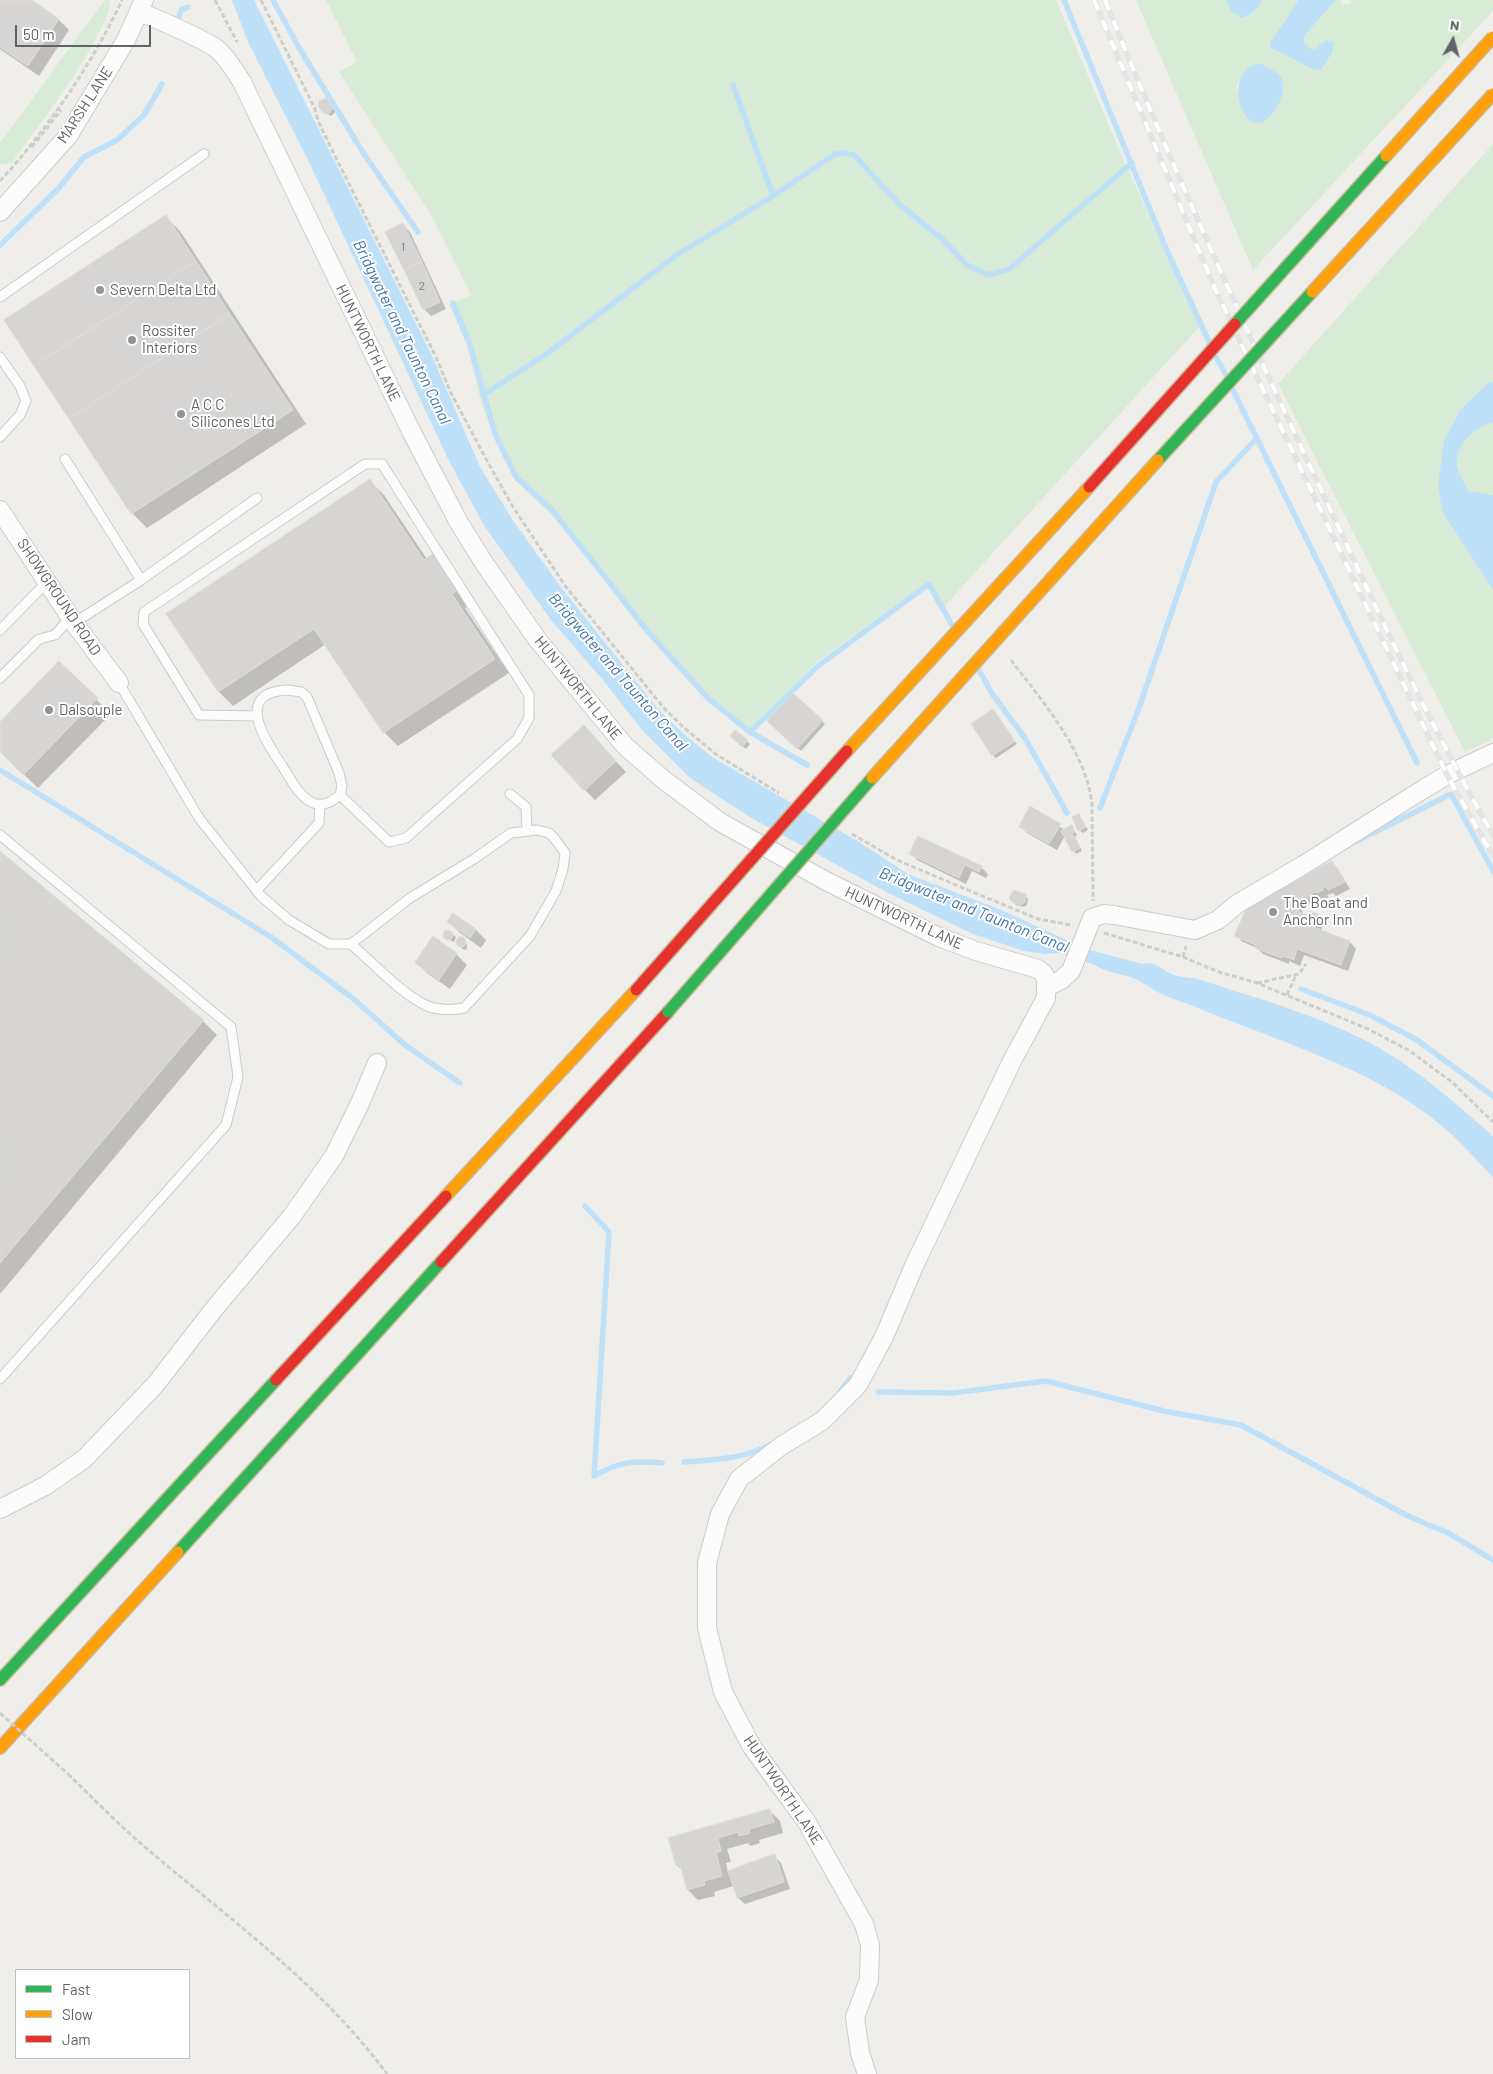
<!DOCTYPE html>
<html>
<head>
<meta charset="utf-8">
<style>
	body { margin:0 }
	#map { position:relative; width:1493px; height:2074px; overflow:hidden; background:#efeeea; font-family:Barlow,sans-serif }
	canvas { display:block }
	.legend { position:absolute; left:15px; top:1969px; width:175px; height:90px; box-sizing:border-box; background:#fff; border:1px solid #bfc1c3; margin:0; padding:6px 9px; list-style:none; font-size:15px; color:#5f6368 }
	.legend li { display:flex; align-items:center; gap:10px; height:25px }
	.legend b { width:25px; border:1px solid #bfc1c3 }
	.north { position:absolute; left:1428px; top:15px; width:50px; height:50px; -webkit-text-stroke:4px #fff; paint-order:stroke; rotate:7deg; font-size:14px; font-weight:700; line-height:20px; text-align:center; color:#5f6368 }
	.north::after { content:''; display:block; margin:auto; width:18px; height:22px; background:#5f6368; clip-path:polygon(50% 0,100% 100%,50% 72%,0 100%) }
	.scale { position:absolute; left:15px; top:25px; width:136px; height:22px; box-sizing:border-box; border:2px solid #5f6368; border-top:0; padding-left:6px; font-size:15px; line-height:18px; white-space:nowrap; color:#5f6368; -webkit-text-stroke:4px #fff; paint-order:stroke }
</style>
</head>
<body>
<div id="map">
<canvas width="1493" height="2074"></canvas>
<ul class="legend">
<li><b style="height:6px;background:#30b455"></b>Fast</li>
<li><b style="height:6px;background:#ff9f0a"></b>Slow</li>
<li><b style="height:6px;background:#e5322d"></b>Jam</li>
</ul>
<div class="north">N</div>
<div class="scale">50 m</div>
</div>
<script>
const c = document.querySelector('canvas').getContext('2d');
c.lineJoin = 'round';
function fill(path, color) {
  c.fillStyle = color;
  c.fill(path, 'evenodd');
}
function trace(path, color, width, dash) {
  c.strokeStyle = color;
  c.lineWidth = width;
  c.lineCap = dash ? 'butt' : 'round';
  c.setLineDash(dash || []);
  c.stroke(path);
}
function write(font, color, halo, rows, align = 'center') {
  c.font = font + ' Barlow,sans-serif';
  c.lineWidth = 4;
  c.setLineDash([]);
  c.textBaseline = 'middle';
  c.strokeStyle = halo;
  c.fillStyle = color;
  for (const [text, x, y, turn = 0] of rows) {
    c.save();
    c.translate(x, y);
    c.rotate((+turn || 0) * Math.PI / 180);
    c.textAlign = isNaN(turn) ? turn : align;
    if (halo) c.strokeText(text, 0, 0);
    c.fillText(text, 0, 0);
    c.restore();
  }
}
fill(new Path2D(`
	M 105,0 L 109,0 C 116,26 30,137 12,163 L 0,164 L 0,143 Z
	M 326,0 L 1056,0 L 1122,156 L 1199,327 L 940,611 L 929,590 L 923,585 L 817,662 L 746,732 L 706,700 L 678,670 L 628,612 L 608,582 L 552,515 L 515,480 L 499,448 L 482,405 L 467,345 L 449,304 L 471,295 L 433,218 L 339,72 L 357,62 Z
	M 1136,0 L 1226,0 L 1231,11 L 1241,18 C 1249,16 1260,9 1262,0 L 1299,0 L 1271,48 L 1312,69 L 1321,70 L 1332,53 L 1318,46 L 1315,49 L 1309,49 L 1304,42 L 1304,36 L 1336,0 L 1340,0 L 1343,4 L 1349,4 L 1352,0 L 1493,0 L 1493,11 L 1253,270 ZM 1244,72 L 1278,104 L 1269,118 L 1237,91 L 1237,86 Z
	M 1493,144 L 1493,382 L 1489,382 L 1460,410 L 1444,441 L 1443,513 L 1493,590 L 1493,739 L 1465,752 L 1278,384 Z
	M 1493,423 L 1493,495 L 1468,491 C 1465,484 1460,477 1458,469 C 1452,449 1474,426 1493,423 Z`), '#d8ebd6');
fill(new Path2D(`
	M 232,0 L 254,0 L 432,356 L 480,467 L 514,522 L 563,590 L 659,710 L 686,736 L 712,757 L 859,842 L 908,874 L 1004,911 L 1086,949 L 1142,964 C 1153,962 1155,964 1164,970 C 1173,976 1184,978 1195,978 C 1264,1001 1340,1020 1402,1062 C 1434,1084 1463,1110 1493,1136 L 1493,1177 C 1476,1160 1460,1141 1442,1126 C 1374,1068 1274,1040 1193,1006 C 1180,1001 1166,997 1154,990 C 1149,987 1144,983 1138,980 C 1126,974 1106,973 1095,965 L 1059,953 L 1045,954 L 1024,951 L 973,934 L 888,893 L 748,816 L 690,778 L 643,731 L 603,680 L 551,620 L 485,527 L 449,461 L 309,162 L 248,42 Z
	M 1226,0 L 1262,0 C 1260,8 1249,16 1241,18 L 1231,11 Z
	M 1299,0 L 1336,0 L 1304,36 L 1304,42 L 1310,49 L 1315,49 L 1326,40 L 1333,42 L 1332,53 L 1321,70 L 1312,69 L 1271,48 L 1270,43 Z
	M 1257,64 C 1263,64 1266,66 1271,69 C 1275,72 1281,75 1282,80 C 1288,92 1272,123 1258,123 C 1239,124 1226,71 1257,64 Z
	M 1489,382 L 1493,382 L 1493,423 C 1474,426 1452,449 1458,469 C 1460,476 1465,484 1468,491 L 1493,495 L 1493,590 L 1443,513 L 1438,486 L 1444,441 L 1460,410 Z`), '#bfe0f9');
fill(new Path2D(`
	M 0,0 L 30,0 L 59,20 L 69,30 L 39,76 L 0,49 Z
	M 329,102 L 336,112 L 331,116 L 324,112 Z
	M 166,217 L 180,231 L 306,424 L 147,528 L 132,513 L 6,321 Z
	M 403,225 L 410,232 L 446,309 L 431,316 L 424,309 Z
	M 370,481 L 384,495 L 427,559 L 452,566 L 476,602 L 465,608 L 509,673 L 398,746 L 384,732 L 326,644 L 233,706 L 219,692 L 167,615 Z
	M 59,663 L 111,714 L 38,788 L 0,751 L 0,724 Z
	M 793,694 L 825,724 L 801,751 L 768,721 Z
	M 996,713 L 1017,744 L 996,758 L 993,755 Z
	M 594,738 L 626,772 L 595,800 L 585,790 Z
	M 734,739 L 747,741 L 750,744 L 746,749 Z
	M 1031,808 L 1065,830 L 1072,827 L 1077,835 L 1075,837 L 1082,851 L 1076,854 L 1065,836 L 1057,850 L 1027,833 L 1020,826 Z
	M 1079,815 L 1088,830 L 1083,833 L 1079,830 Z
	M 0,852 L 203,1021 L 217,1035 L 0,1294 Z
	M 911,853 L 981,867 L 988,874 L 986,878 L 972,871 L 966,884 L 917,860 Z
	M 1331,862 L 1338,869 L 1350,889 L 1336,896 L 1333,893 L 1327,895 L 1329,897 L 1324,899 L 1322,898 L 1312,906 L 1310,903 L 1301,908 L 1304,915 L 1317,915 L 1324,922 L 1321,931 L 1350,942 L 1356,949 L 1348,971 L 1304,955 L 1300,966 L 1289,961 L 1289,964 L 1263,954 L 1257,948 L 1243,942 L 1236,935 Z
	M 1025,895 L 1028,899 L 1027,905 L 1024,907 L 1016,905 L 1013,902 Z
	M 454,915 L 476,930 L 486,940 L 481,948 L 459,932 L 449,922 Z
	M 449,931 L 456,937 L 454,942 L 445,937 L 445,933 Z
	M 434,938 L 456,954 L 467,965 L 450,989 L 427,973 L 416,962 Z
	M 459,939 L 467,944 L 467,949 L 464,950 L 457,944 Z
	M 770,1811 L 780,1821 L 783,1833 L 759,1840 L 760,1843 L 751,1846 L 748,1843 L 727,1849 L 731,1862 L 726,1863 L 728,1872 L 774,1856 L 781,1863 L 790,1889 L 745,1904 L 738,1898 L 734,1886 L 714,1892 L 715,1896 L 698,1900 L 688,1890 L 683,1871 L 677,1865 L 670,1839 Z`), '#0003');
trace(new Path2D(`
	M 273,0 L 298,46 L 364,154 L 418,232
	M 1064,0 L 1165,246 L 1209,342
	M 177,22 L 181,10 L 188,7
	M 733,85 L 773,196
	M 0,245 L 58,189 L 84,157 L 117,140 L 144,115 L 162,84
	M 453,303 L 470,345 L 495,434 L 516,477 L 552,510 L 650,634 L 709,699 L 750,732 L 807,765
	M 1216,357 L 1226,375
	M 1233,390 L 1417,763
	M 483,395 L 545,355 L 678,254 L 773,196 L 835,154 L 844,153 L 854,155 L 900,205 L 941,238 L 967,265 L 988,275 L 1009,269 L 1132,163
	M 979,670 L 993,695 L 1025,738 L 1067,813
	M 750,732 L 818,666 L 929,584 L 952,625
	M 0,770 L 271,937 L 355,1000 L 405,1045 L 460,1083
	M 1100,808 L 1139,708 L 1216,482 L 1257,438
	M 1357,841 L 1451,794 L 1493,871
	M 1301,989 L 1370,1015 L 1417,1040 L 1493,1096
	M 585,1206 L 609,1232 L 594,1476 C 619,1462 633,1460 662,1463
	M 840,1392 L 850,1378
	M 878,1392 L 953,1393 L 1046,1381 L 1164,1411 L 1241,1425 L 1406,1515 L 1450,1534 L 1493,1560
	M 684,1462 C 713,1460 746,1459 771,1444`), '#bfe0f9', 5.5);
const building = new Path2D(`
	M 0,0 L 32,0 L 59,19 L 28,66 L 0,47 Z
	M 327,98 L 333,108 L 328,114 L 323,113 L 318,106 L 319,101 Z
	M 166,215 L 196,261 L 34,366 L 4,320 Z
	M 403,223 L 422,262 L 404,270 L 385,232 Z
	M 196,261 L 230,314 L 69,419 L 34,366 Z
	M 422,262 L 440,302 L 423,310 L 404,270 Z
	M 230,314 L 293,410 L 131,514 L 69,419 Z
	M 370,479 L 424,560 L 438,550 L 462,587 L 452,594 L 495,659 L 383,733 L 314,629 L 218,692 L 166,614 Z
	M 59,661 L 98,698 L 23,775 L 0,752 L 0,722 Z
	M 793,693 L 823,720 L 797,749 L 767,721 Z
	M 993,709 L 1015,741 L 992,756 L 971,724 Z
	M 584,725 L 616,761 L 584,791 L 551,755 Z
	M 735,730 L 748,740 L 742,747 L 730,736 Z
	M 1030,806 L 1061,824 L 1049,844 L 1019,827 Z
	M 1079,814 L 1086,827 L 1078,831 L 1072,817 Z
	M 1072,825 L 1075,832 L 1072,833 L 1080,848 L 1072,852 L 1061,831 Z
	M 918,836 L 982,866 L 979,872 L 965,865 L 959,878 L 909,854 Z
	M 0,851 L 204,1020 L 0,1263 Z
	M 1332,861 L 1345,882 L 1328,890 L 1326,886 L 1322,888 L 1323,890 L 1316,893 L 1315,891 L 1305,900 L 1302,897 L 1295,901 L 1298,907 L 1297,911 L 1308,915 L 1309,911 L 1318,914 L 1313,927 L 1350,941 L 1341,965 L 1297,949 L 1294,960 L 1283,956 L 1282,958 L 1255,948 L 1256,945 L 1234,936 L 1247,907 Z
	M 1014,890 L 1026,894 L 1025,902 L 1020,905 L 1012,902 L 1009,898 Z
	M 453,913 L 476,929 L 470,938 L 447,922 Z
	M443 935a5 5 0 1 1 10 0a5 5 0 1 1-10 0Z
	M 433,936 L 457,953 L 439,980 L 415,963 Z
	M456 942a5 5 0 1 1 10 0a5 5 0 1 1-10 0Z
	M 770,1809 L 774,1822 L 749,1829 L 750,1833 L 739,1836 L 738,1832 L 718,1838 L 721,1851 L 716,1853 L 722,1876 L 704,1881 L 705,1885 L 687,1890 L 680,1865 L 676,1866 L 668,1838 Z
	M 775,1854 L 784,1882 L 737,1898 L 728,1871 Z`);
fill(building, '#d6d5d3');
trace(building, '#deddd9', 1);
const lane = new Path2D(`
	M 0,297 L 204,154
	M 0,357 L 20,386 L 26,401 L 20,415 L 0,437
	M 65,459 L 141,580 L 74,623
	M 141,580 L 257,498
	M 0,630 L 47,582
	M 0,678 L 39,639 L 55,635 L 70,618
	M 119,683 L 199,818 L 261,896 L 289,920 L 329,944 L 351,944 L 410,898 L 474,859 L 511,833 L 537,830 L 549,833 L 555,839 L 565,853 L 563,869 L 556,891 L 530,936 L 464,1008 C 454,1010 444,1010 434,1008 C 410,1003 371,961 351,944
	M 288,690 L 301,692 L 307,697 L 339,773 L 342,786 L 340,795 C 332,801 326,806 316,804 C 300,799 291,780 283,767 C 266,742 232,692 288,690 Z
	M 257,716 L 199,715 L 143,624 L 144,612 L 365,464 L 382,464 L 529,695 L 529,718 L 517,739 L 406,838 L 389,842 L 340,795
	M 510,794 L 526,807 L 527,831
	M 0,835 L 231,1027 L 238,1077 L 226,1125 L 0,1379
	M 257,890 L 319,823 L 320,804`);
const street = new Path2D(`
	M 140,12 C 161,21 201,37 218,50 C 228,59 235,71 242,82 L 410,429 L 458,521 L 484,563 L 537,639 L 625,746 L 664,780 L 720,822 L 826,881 L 939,937 L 976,951 L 1038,969 L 1043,973 L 1046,978 L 1046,998 L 1013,1059 L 914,1266 L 884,1337 L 858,1385 L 822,1421 L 781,1446 L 739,1479 L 720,1514 L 707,1563 L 707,1628 L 723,1692 L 752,1747 L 806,1821 L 864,1924 L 870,1945 L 869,1980 L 855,2017 L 860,2053 L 867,2074
	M 0,212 L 68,136 L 126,40 L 144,0
	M 0,510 L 74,623 L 119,683
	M 1047,987 L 1061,980 L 1071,971 L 1092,918 L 1104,914 L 1114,915 L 1195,930 L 1218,920 L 1237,904 L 1305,864 L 1422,790 L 1447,775 L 1493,753
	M 0,1509 L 45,1486 L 84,1459 L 155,1385 L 214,1309 L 292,1216 L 334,1156 L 360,1103 L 377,1063`);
const fast = new Path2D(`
	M 178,1552 L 441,1262
	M 0,1680 L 276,1380`);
const slow = new Path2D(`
	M 446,1196 L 636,990
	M 0,1748 L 178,1552`);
const jam = new Path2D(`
	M 441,1262 L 668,1012
	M 276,1380 L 446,1196`);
trace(lane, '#cbcccc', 11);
trace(street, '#cbcccc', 20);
trace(fast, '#c8b996', 14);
trace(slow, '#c8b996', 14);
trace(jam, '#c8b996', 14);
trace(new Path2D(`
	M 215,0 L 237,42
	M 261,0 L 315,109 L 318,121 L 333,152 L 435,355 L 451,393 L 486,459 L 513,507 L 566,587 L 663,707 L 683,727 L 717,755 L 779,793
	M 32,147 L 61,110
	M 0,181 C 47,130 93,63 122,0
	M 1011,660 C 1042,701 1087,752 1092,805 L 1093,901
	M 852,834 L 897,860 L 963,888 L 1038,919 L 1071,925
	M 1104,933 L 1183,957 L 1219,972 L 1257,983 L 1368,1029 L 1410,1051 L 1453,1083 L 1493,1122
	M 1183,957 L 1186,946
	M 1257,983 L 1299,974 L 1306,964
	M 1287,995 L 1296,975
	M 68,1774 C 91,1796 114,1820 139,1842 C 223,1914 321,1984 387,2074`), '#cacfcc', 3, [5, 2.5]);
trace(lane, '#fdfcfc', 9);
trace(street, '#fdfcfc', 18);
trace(fast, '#30b455', 11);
trace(slow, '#ff9f0a', 11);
trace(jam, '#e5322d', 11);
const rail = new Path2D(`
	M 1094,0 L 1216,291 L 1447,775 L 1493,856
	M 1105,0 C 1170,162 1242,321 1316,479 C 1372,599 1427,720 1493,835`);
trace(rail, '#e4e4e4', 5.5);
trace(rail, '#fff', 4, [11]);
const fastBridge = new Path2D(`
	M 1235,324 L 1386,156
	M 1158,460 L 1312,292
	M 668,1012 L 872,778`);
const slowBridge = new Path2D(`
	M 1386,156 L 1493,37
	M 1312,292 L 1493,94
	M 847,751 L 1089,487
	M 872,778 L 1158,460`);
const jamBridge = new Path2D(`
	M 1089,487 L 1235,324
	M 636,990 L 847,751`);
trace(fastBridge, '#c8b996', 14, []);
trace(slowBridge, '#c8b996', 14, []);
trace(jamBridge, '#c8b996', 14, []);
trace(new Path2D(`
	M 0,1713 L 68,1774`), '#cacfcc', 3, [5, 2.5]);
trace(fastBridge, '#30b455', 11);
trace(slowBridge, '#ff9f0a', 11);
trace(jamBridge, '#e5322d', 11);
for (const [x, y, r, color] of [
	[100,290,5,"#919496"],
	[132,340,5,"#919496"],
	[181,414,5,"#919496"],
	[49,710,5,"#919496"],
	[1273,912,5,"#919496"]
]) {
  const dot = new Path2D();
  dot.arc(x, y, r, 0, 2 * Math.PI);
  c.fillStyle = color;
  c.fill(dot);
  trace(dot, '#fff', 2);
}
write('12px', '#7e8184', null, [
	["1",403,247],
	["2",422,286]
]);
write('15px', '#5f6368', '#fff', [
	["MARSH LANE",85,105,-57],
	["HUNTWORTH LANE",368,343,64],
	["SHOWGROUND ROAD",59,597,56],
	["HUNTWORTH LANE",578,688,51],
	["HUNTWORTH LANE",904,918,25],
	["HUNTWORTH LANE",783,1790,56]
]);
write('15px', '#5f6368', '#fff', [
	["Severn Delta Ltd",110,290],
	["Rossiter",142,331],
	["Interiors",142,348],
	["A C C",191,405],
	["Silicones Ltd",191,422],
	["Dalsouple",59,710],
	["The Boat and",1283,903],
	["Anchor Inn",1283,920]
], 'left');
write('italic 16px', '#4174aa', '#fff', [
	["Bridgwater and Taunton Canal",402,332,64],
	["Bridgwater and Taunton Canal",618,672,49],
	["Bridgwater and Taunton Canal",974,910,22]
]);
</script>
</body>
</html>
